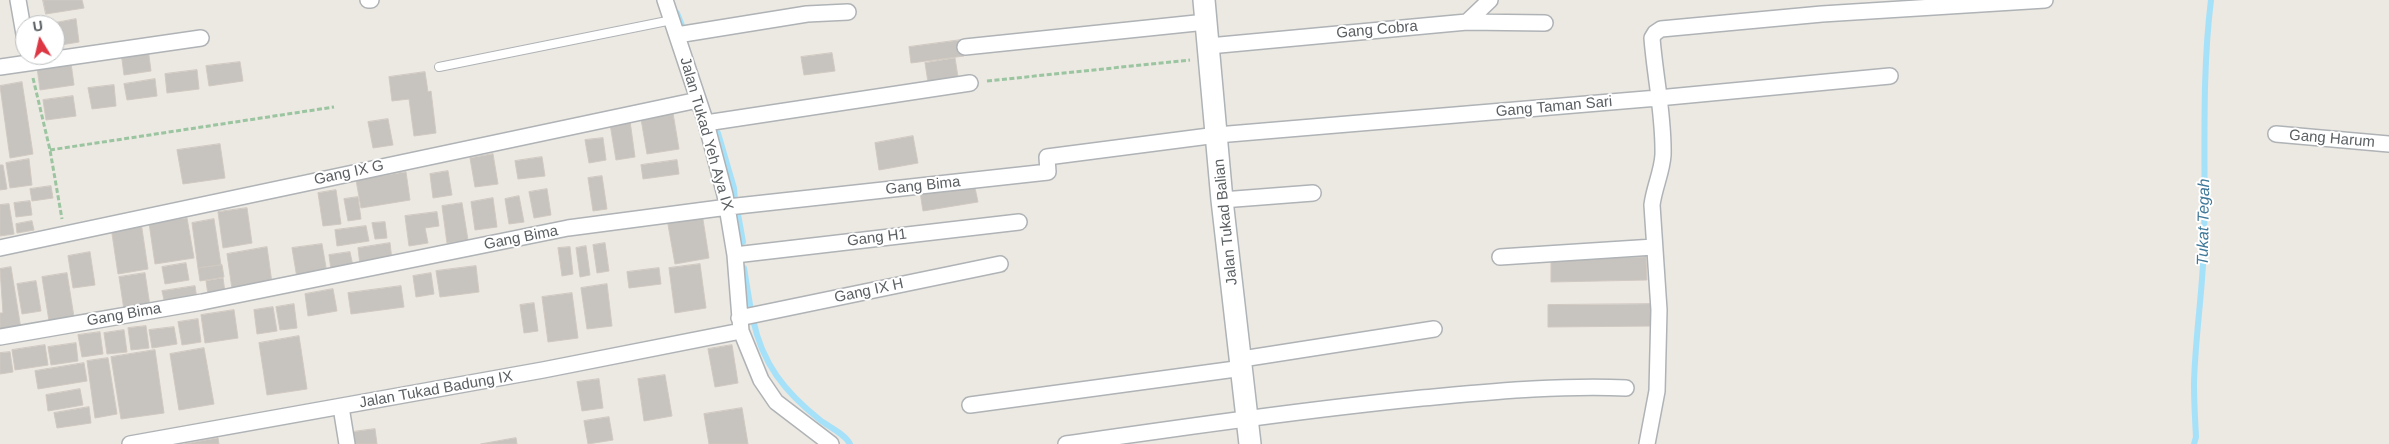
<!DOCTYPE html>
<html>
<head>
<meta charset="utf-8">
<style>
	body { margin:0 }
	#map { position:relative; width:2389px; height:444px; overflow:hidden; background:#ece8e2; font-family:Helvetica,sans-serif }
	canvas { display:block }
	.north { position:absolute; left:15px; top:15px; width:50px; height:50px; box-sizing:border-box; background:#fff; border:1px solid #bdbfc0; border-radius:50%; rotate:351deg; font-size:14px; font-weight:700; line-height:20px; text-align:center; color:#5a5f62 }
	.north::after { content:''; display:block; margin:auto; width:18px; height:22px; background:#dd3744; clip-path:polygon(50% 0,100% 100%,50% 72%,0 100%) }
</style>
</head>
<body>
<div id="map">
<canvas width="2389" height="444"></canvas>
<div class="north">U</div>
</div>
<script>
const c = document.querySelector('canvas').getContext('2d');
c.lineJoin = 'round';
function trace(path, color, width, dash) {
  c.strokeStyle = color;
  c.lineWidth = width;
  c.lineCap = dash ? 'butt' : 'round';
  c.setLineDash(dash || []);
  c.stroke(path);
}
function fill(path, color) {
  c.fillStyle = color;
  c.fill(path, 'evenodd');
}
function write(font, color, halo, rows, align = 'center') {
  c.font = font + ' Helvetica,sans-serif';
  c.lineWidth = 4;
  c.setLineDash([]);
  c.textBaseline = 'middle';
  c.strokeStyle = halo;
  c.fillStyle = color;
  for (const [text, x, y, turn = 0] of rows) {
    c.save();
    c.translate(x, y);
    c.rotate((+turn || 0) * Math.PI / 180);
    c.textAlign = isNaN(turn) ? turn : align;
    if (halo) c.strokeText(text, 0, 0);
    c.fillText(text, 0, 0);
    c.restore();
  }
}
trace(new Path2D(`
	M 677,13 L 683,28
	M 718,133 L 734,188 L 735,201
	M 738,214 L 743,242
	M 744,268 L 751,311
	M 753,319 C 762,364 785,392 820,420 C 829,427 845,434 850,444
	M 2194,444 L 2196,437 C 2195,419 2194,401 2194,384 C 2195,337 2203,290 2204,243 C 2206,162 2201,81 2211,0`), '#a5e1f9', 6);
const building = new Path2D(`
	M 43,0 L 82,0 L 84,8 L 46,14 Z
	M 76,19 L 79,42 L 55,46 L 55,25 L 49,24 Z
	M 961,40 L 964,56 L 911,63 L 909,47 Z
	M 148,48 L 151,71 L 124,75 L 121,52 Z
	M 832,53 L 835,71 L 804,75 L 801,57 Z
	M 955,58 L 958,77 L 928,82 L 925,63 Z
	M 240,62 L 243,81 L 209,86 L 206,66 Z
	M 71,63 L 74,85 L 40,90 L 37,67 Z
	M 197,70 L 199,89 L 167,93 L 165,74 Z
	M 425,72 L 428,92 L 431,91 L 436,133 L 414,136 L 409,99 L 392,101 L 389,77 Z
	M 155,79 L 157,96 L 127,100 L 124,84 Z
	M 22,82 L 33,154 L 10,158 L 0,86 Z
	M 114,85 L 116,106 L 92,109 L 88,88 Z
	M 73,96 L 76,116 L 46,120 L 43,100 Z
	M 673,113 L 679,149 L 647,154 L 641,119 Z
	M 388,119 L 393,145 L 373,148 L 368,122 Z
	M 630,121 L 635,157 L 616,160 L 610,124 Z
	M 913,136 L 918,163 L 879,170 L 875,143 Z
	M 603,138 L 606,160 L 589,163 L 585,140 Z
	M 220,144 L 225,178 L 183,184 L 177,150 Z
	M 493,154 L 498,184 L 475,187 L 470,158 Z
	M 542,157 L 545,176 L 518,179 L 515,161 Z
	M 29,159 L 32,185 L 10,188 L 6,163 Z
	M 677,160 L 679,174 L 643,179 L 641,165 Z
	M 0,165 L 3,165 L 7,189 L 0,190 Z
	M 448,171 L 452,195 L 433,198 L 430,174 Z
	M 406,172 L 410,200 L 361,208 L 356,180 Z
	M 602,176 L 607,209 L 593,211 L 588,178 Z
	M 974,183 L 978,202 L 923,211 L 920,192 Z
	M 51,186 L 53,198 L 32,201 L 30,189 Z
	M 547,189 L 551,215 L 534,218 L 529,192 Z
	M 336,190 L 341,224 L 323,226 L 318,193 Z
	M 519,196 L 524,222 L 509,224 L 505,199 Z
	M 358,197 L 361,219 L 348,221 L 344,199 Z
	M 493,198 L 497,227 L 475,230 L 471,202 Z
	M 30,201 L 32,215 L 16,217 L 14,203 Z
	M 462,203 L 468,240 L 447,243 L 442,206 Z
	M 9,204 L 14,234 L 0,236 L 0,205 Z
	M 247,208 L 252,243 L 223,248 L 218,212 Z
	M 437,212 L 439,226 L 425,228 L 428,243 L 409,246 L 405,216 Z
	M 702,213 L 709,258 L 675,264 L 667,219 Z
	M 187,218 L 194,258 L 155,264 L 149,223 Z
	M 214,219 L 221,265 L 198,268 L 192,223 Z
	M 32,221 L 34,230 L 17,233 L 16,224 Z
	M 141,222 L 148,269 L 118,274 L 111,227 Z
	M 385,222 L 387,238 L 375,239 L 372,223 Z
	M 366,226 L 369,241 L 337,246 L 335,230 Z
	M 390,243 L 392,260 L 360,265 L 358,248 Z
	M 605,243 L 609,271 L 597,273 L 593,245 Z
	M 322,244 L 327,273 L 297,278 L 292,248 Z
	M 586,246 L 590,275 L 580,277 L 576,248 Z
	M 267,247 L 272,283 L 232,289 L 227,254 Z
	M 570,247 L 573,274 L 562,276 L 558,248 Z
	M 90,252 L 95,285 L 73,288 L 68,256 Z
	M 350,252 L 353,266 L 331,270 L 329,255 Z
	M 1646,257 L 1647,280 L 1551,282 L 1551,259 Z
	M 186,263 L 189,280 L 165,284 L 162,267 Z
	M 700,264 L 706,308 L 675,313 L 669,268 Z
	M 222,265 L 224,277 L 200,281 L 198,268 Z
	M 476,266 L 479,292 L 440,297 L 436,271 Z
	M 11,267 L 21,329 L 0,332 L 0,313 L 3,313 L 0,269 Z
	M 659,268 L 661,284 L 629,288 L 627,272 Z
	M 67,273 L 74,317 L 49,321 L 42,277 Z
	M 145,273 L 150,306 L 124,310 L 119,277 Z
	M 431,273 L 434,294 L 416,297 L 413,276 Z
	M 223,278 L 225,292 L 208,295 L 206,281 Z
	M 36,281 L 41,311 L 22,314 L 17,284 Z
	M 607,284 L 612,326 L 587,329 L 581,288 Z
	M 195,286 L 197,299 L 165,304 L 162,291 Z
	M 401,286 L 404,307 L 351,314 L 348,293 Z
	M 333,289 L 337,311 L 308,316 L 305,294 Z
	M 572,293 L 578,338 L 548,342 L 542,297 Z
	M 534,303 L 538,331 L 524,333 L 520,305 Z
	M 294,304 L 297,328 L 280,330 L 276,307 Z
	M 1653,304 L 1654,326 L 1548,327 L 1548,305 Z
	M 273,307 L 277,331 L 257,334 L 254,310 Z
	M 234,310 L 238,338 L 205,343 L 201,315 Z
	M 198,319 L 201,342 L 182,345 L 178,322 Z
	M 146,326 L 149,348 L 131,350 L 128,328 Z
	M 174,327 L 177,344 L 152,348 L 149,330 Z
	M 124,330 L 127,352 L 107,354 L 104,333 Z
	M 100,332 L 103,354 L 82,357 L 78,335 Z
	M 299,336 L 307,389 L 267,395 L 259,343 Z
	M 76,343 L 78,361 L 51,365 L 48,347 Z
	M 45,345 L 48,365 L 15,370 L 12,350 Z
	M 732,345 L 738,383 L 715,387 L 708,349 Z
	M 204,348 L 214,404 L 179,410 L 170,354 Z
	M 155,350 L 164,413 L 121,419 L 111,357 Z
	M 10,352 L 13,372 L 0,374 L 0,353 Z
	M 108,358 L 117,414 L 95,418 L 87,361 Z
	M 84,363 L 87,381 L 38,389 L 35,371 Z
	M 665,375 L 672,416 L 644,421 L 638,379 Z
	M 599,379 L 603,408 L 582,411 L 577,382 Z
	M 80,389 L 83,405 L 48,411 L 46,395 Z
	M 89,407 L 91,423 L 57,428 L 54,413 Z
	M 742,408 L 748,444 L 709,444 L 704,414 Z
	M 609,417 L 613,440 L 588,444 L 584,421 Z
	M 375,429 L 377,444 L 354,444 L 352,432 Z
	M 218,438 L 219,444 L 185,444 Z
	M 516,438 L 517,444 L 481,444 Z`);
fill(building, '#c7c3be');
trace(building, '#d0c9c1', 1);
const lane = new Path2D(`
	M 439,67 L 672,20`);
const street = new Path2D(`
	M 18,0 L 25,40
	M 368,0 L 371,0
	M 665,0 L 706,123 L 725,195 L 735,255 L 741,331 L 761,380 L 776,402 L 831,444
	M 1467,22 L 1490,0
	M 677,35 L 807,14 L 848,12
	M 1209,46 L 1467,22 L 1545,23
	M 965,47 L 1206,22
	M 0,67 L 201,38
	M 706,123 L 970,83
	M 2276,134 L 2389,144
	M 1222,200 L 1313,193
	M 0,248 L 698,100
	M 735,255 L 1019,222
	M 1500,257 L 1654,247
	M 739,318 L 1000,264
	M 0,337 L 202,302 L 568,228 L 728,207 L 1048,172 L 1047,157 L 1217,135 L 1658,98 L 1890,76
	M 1242,359 L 1434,329
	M 970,405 L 1243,368
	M 341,407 L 347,444
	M 130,444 L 543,370 L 741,331
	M 1066,444 C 1185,427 1303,410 1422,398 C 1490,392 1559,385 1626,388
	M 1647,444 L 1657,391 L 1659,310 L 1652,205 C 1654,188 1662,172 1663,155 C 1664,116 1655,77 1652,38 L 1655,33 L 1661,29 L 1822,14 L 2045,0`);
const secondary = new Path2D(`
	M 1204,0 L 1222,200 L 1250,444`);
trace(lane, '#afb3b6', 10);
trace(street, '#afb3b6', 18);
trace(secondary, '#aeb3b6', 24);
trace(new Path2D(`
	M 33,78 L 50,150 L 62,219
	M 987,81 L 1190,60
	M 50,150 L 334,107`), '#9bc5a0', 3, [5, 2.5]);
trace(lane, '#fff', 8);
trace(street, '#fff', 15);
trace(secondary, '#fff', 21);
write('15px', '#5a5f62', '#fff', [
	["Gang Cobra",1377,30,-5],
	["Gang Taman Sari",1554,107,-5],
	["Jalan Tukad Yeh Aya IX",706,134,74],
	["Gang Harum",2332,139,5],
	["Gang IX G",349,173,-12],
	["Gang Bima",923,186,-6],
	["Jalan Tukad Balian",1226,222,-96],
	["Gang Bima",521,238,-11],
	["Gang H1",877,238,-7],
	["Gang IX H",869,291,-12],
	["Gang Bima",124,315,-10],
	["Jalan Tukad Badung IX",436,390,-10]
]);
write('italic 16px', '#3f7898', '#fff', [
	["Tukat Tegah",2204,222,-89]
]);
</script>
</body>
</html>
